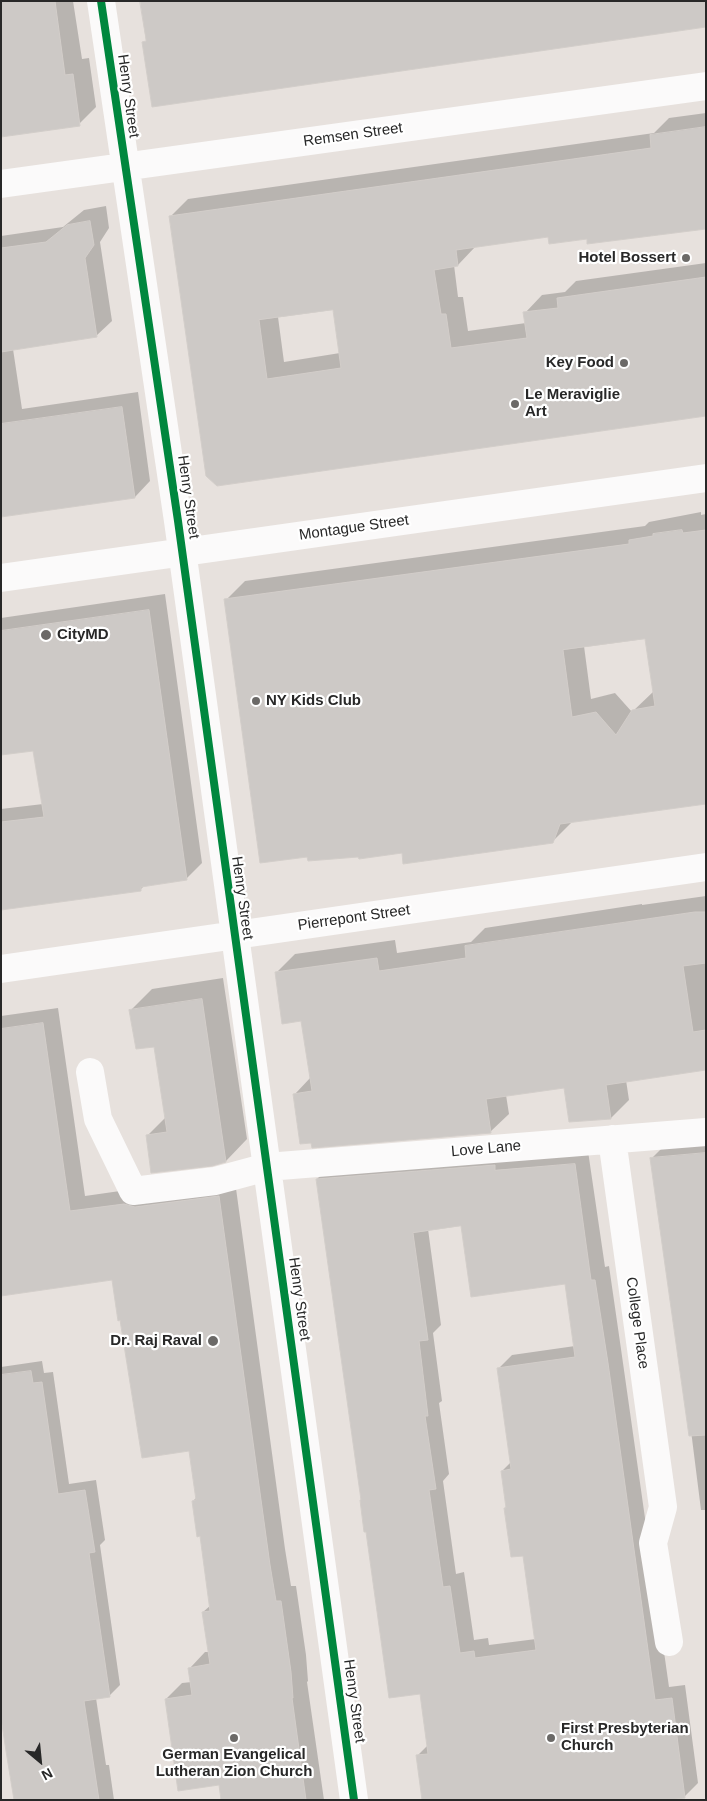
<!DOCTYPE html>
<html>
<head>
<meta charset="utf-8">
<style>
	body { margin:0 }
	#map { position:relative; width:707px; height:1801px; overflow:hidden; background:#e7e1dd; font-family:Helvetica,sans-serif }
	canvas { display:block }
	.frame { position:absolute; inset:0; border:2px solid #282828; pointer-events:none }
	.north { position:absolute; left:15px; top:1736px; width:50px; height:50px; -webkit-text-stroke:4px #fff; paint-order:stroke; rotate:152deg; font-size:14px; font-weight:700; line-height:20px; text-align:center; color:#282828 }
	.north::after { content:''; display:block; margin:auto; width:18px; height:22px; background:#282828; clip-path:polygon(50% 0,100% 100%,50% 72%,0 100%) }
</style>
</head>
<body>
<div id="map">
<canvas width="707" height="1801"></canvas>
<div class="frame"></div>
<div class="north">N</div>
</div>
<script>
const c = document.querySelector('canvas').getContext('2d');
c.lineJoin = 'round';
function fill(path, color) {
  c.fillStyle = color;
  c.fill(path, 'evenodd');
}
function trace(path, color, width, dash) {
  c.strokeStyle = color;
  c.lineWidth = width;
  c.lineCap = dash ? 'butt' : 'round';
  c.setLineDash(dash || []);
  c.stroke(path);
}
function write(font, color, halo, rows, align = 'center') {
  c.font = font + ' Helvetica,sans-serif';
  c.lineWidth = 4.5;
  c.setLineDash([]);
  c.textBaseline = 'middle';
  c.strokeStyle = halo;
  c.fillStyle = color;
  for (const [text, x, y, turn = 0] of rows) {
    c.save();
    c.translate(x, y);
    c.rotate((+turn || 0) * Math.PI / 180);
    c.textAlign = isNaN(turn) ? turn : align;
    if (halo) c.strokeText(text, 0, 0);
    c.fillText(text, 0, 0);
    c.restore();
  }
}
fill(new Path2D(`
	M 1,1 L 73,1 L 82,59 L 89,58 L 96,107 L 79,124 Z
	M 706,113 L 706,227 L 588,237 L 549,236 L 475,247 L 458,265 L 454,265 L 458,297 L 463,297 L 468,331 L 526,323 L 525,313 L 542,295 L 565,292 L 576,281 L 706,263 L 706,415 L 217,484 L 171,216 L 188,199 L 654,133 L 669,118 ZM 334,309 L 340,353 L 284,362 L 278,317 Z
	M 106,206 L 109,228 L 100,242 L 112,321 L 96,336 L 13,349 L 22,409 L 138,392 L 150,481 L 135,497 L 1,515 L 1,236 L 63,227 L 84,210 Z
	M 701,512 L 701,515 L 706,514 L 706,662 L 571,823 L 552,842 L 403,852 L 226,600 L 245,581 L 645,526 L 649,522 ZM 646,638 L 654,691 L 632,712 L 615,693 L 591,699 L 584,646 Z
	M 165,594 L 202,863 L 186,879 L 145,885 L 141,889 L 1,908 L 1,809 L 43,804 L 34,749 L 1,754 L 1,618 Z
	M 706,896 L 706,1069 L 626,1080 L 629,1100 L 611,1118 L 565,1087 L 506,1095 L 509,1114 L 490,1132 L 295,1094 L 311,1077 L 302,1019 L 276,973 L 295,954 L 395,940 L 397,953 L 471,942 L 485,928 L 642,904 L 642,905 Z
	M 223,978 L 247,1139 L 226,1161 L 212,1164 L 147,1136 L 166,1117 L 155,1045 L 131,1010 L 152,989 Z
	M 58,1008 L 85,1196 L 141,1188 L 235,1181 L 285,1549 L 291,1586 L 296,1586 L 306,1655 L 308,1681 L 307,1682 L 324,1800 L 222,1800 L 220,1784 L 166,1699 L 182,1683 L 192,1682 L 190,1668 L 205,1652 L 209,1652 L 203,1612 L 211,1605 L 201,1535 L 193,1501 L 197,1497 L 190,1449 L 113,1279 L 1,1294 L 1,1016 Z
	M 706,1137 L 706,1510 L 701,1510 L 686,1391 L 652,1158 L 670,1140 Z
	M 588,1151 L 605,1267 L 609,1266 L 621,1349 L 669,1687 L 685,1685 L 698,1783 L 684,1797 L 417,1756 L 428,1745 L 421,1692 L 363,1499 L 317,1179 L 331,1165 ZM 462,1224 L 566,1283 L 575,1346 L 512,1355 L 498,1369 L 511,1462 L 502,1471 L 507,1506 L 505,1508 L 524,1554 L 536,1639 L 489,1645 L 488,1638 L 474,1640 L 464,1572 L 456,1574 L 443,1481 L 449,1474 L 439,1403 L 442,1401 L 433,1333 L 441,1325 L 428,1229 Z
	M 42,1361 L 44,1373 L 53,1372 L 69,1484 L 96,1480 L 105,1540 L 100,1545 L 120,1685 L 109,1696 L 96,1698 L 106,1765 L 109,1765 L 114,1800 L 15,1800 L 1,1681 L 1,1367 Z`), '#0003');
const building = new Path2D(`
	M 1,1 L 55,1 L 65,75 L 73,74 L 80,126 L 1,137 Z
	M 140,1 L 706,1 L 706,27 L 152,107 L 142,42 L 146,41 Z
	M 706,127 L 706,229 L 587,244 L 587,239 L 549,244 L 548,237 L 456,250 L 458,266 L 434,270 L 441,314 L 446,314 L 451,348 L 527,338 L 523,312 L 558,308 L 557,298 L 706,277 L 706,416 L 217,486 L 206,476 L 169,216 L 651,148 L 650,135 ZM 333,310 L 341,368 L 267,379 L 259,320 Z
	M 90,221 L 94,245 L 85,258 L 97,337 L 1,352 L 1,248 L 46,242 L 67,225 Z
	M 122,407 L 135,498 L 1,517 L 1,424 Z
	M 682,530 L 683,533 L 706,530 L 706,804 L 560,824 L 553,843 L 403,864 L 402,853 L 359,859 L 358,857 L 308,861 L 307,857 L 260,863 L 224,599 L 629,544 L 629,540 L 653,536 L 653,534 ZM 645,639 L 655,706 L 632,710 L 616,735 L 596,712 L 572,717 L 563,650 Z
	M 149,610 L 187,880 L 141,887 L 141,891 L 1,910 L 1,822 L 44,817 L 33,751 L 1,755 L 1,631 Z
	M 695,912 L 706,912 L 706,963 L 683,966 L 693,1032 L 706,1030 L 706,1070 L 606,1085 L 611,1119 L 569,1122 L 564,1088 L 486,1099 L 491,1133 L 312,1148 L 311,1143 L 300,1144 L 293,1094 L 312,1091 L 301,1021 L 282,1024 L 275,972 L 377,958 L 379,971 L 427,964 L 466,958 L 465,946 Z
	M 202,999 L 226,1162 L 212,1166 L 151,1173 L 146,1135 L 167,1132 L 154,1047 L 136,1049 L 129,1010 Z
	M 43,1023 L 70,1211 L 124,1204 L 135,1207 L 219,1196 L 270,1565 L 276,1601 L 281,1601 L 291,1672 L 293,1698 L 292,1698 L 306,1800 L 221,1800 L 219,1785 L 178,1791 L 165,1699 L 192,1695 L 188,1668 L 210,1664 L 202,1612 L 210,1611 L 200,1536 L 197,1537 L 192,1501 L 196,1500 L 189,1451 L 142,1458 L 120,1320 L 118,1321 L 112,1280 L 1,1296 L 1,1029 Z
	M 706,1153 L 706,1435 L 689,1436 L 650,1158 Z
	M 575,1164 L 591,1280 L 595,1280 L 608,1363 L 655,1700 L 672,1698 L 685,1798 L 669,1800 L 422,1800 L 416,1755 L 428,1754 L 420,1694 L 389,1698 L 366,1532 L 364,1532 L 360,1500 L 361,1500 L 316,1179 L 495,1165 L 495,1170 ZM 461,1226 L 471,1297 L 565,1284 L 575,1357 L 497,1368 L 511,1469 L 501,1471 L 506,1508 L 504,1508 L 511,1557 L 523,1556 L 536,1650 L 475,1658 L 474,1651 L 460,1653 L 450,1586 L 443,1587 L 429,1490 L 436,1489 L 425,1416 L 428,1416 L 419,1341 L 428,1340 L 413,1233 Z
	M 31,1371 L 33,1383 L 42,1382 L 58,1494 L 85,1490 L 95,1552 L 89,1553 L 110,1697 L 84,1701 L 99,1800 L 14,1800 L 6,1751 L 1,1718 L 1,1375 Z`);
fill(building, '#cdc9c6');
trace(building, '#d2cdc9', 1);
trace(new Path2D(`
	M 101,1 L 178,521 L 354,1800
	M 1,184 L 706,86
	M 1,578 L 706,478
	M 1,969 L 706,867
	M 90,1072 L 98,1119 L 133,1191 L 215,1181 L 267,1167 L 706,1132
	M 612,1139 L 663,1507 L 653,1543 L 669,1642`), '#fbfafa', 28);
trace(new Path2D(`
	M 101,1 L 178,521 L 354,1800`), '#00873e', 8);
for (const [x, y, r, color] of [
	[686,258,5,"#6b6967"],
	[624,363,5,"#6b6967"],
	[515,404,5,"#6b6967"],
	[46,635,6,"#6b6967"],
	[256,701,5,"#6b6967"],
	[213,1341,6,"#6b6967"],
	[234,1738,5,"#6b6967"],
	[551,1738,5,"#6b6967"]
]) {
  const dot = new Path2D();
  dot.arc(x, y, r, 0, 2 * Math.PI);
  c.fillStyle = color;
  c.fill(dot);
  trace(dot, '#fff', 2);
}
write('15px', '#282828', '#fff', [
	["Henry Street",128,96,82],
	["Remsen Street",353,135,-8],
	["Henry Street",188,497,82],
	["Montague Street",354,528,-8],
	["Henry Street",242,898,82],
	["Pierrepont Street",354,918,-8],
	["Love Lane",486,1149,-5],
	["Henry Street",299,1299,82],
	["College Place",637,1323,82],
	["Henry Street",354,1701,82]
]);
write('bold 15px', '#282828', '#fff', [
	["Hotel Bossert",676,258,"right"],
	["Key Food",614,363,"right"],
	["Le Meraviglie",525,395],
	["Art",525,412],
	["CityMD",57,635],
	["NY Kids Club",266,701],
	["Dr. Raj Raval",202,1341,"right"],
	["First Presbyterian",561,1729],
	["Church",561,1746],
	["German Evangelical",234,1755,"center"],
	["Lutheran Zion Church",234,1772,"center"]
], 'left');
</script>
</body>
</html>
